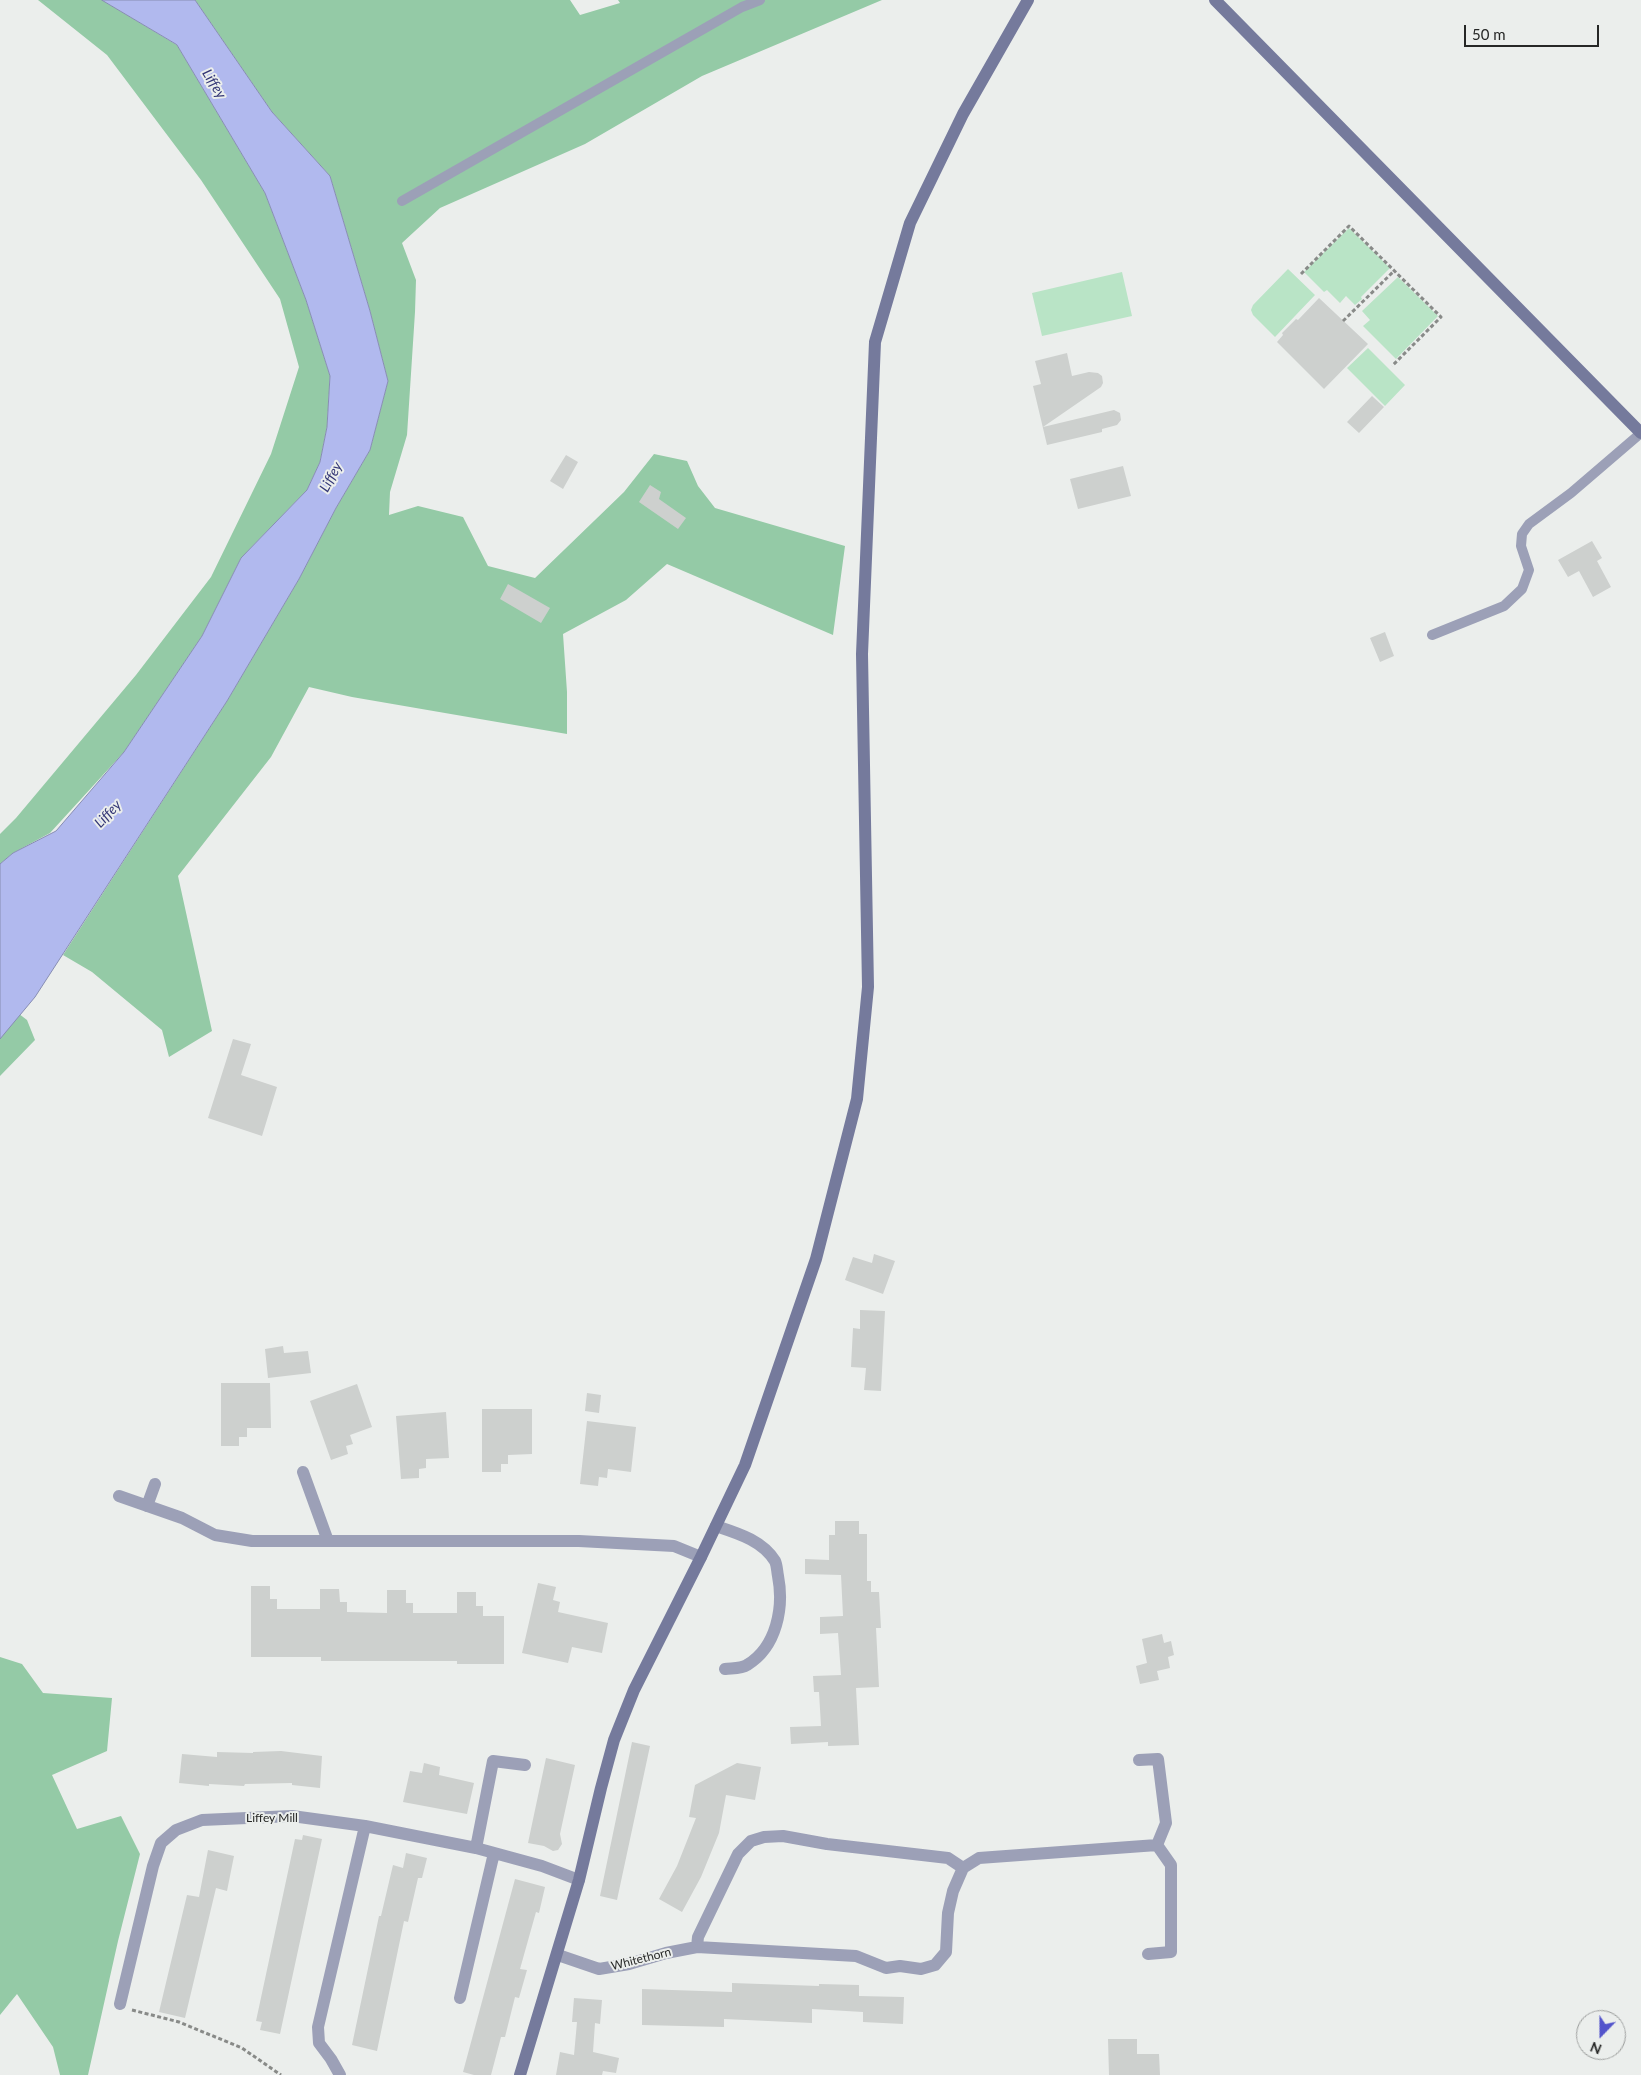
<!DOCTYPE html>
<html>
<head>
<meta charset="utf-8">
<style>
	body { margin:0 }
	#map { position:relative; width:1641px; height:2075px; overflow:hidden; background:#ebeeec; font-family:Lato,sans-serif }
	canvas { display:block }
	.north { position:absolute; left:1576px; top:2010px; width:50px; height:50px; box-sizing:border-box; background:#ebeeec; border:1px solid #9c9e9d; border-radius:50%; rotate:202deg; font-size:14px; font-weight:700; line-height:20px; text-align:center; color:#262726 }
	.north::after { content:''; display:block; margin:auto; width:18px; height:22px; background:#5354cb; clip-path:polygon(50% 0,100% 100%,50% 72%,0 100%) }
	.scale { position:absolute; left:1464px; top:25px; width:135px; height:22px; box-sizing:border-box; border:2px solid #262726; border-top:0; padding-left:6px; font-size:15px; line-height:18px; white-space:nowrap; color:#262726; -webkit-text-stroke:4px #ebeeec; paint-order:stroke }
</style>
</head>
<body>
<div id="map">
<canvas width="1641" height="2075"></canvas>
<div class="north">N</div>
<div class="scale">50 m</div>
</div>
<script>
const c = document.querySelector('canvas').getContext('2d');
c.lineJoin = 'round';
function fill(path, color) {
  c.fillStyle = color;
  c.fill(path, 'evenodd');
}
function trace(path, color, width, dash) {
  c.strokeStyle = color;
  c.lineWidth = width;
  c.lineCap = dash ? 'butt' : 'round';
  c.setLineDash(dash || []);
  c.stroke(path);
}
function write(font, color, halo, rows, align = 'center') {
  c.font = font + ' Lato,sans-serif';
  c.lineWidth = 4;
  c.setLineDash([]);
  c.textBaseline = 'middle';
  c.strokeStyle = halo;
  c.fillStyle = color;
  for (const [text, x, y, turn = 0] of rows) {
    c.save();
    c.translate(x, y);
    c.rotate((+turn || 0) * Math.PI / 180);
    c.textAlign = isNaN(turn) ? turn : align;
    if (halo) c.strokeText(text, 0, 0);
    c.fillText(text, 0, 0);
    c.restore();
  }
}
fill(new Path2D(`
	M 1349,228 L 1390,268 L 1361,297 L 1362,299 L 1355,305 L 1346,296 L 1340,303 L 1327,290 L 1324,292 L 1304,272 Z
	M 1288,269 L 1315,295 L 1275,337 L 1253,315 L 1251,310 L 1253,305 Z
	M 1122,272 L 1132,316 L 1042,336 L 1032,293 Z
	M 1398,277 L 1438,316 L 1396,359 L 1363,326 L 1370,320 L 1362,311 Z
	M 1368,348 L 1405,385 L 1385,406 L 1347,368 Z`), '#b9e4c6');
fill(new Path2D(`
	M 38,0 L 102,0 L 177,45 L 265,193 L 306,300 L 330,376 L 327,427 L 320,462 L 307,490 L 241,558 L 202,636 L 124,752 L 50,833 L 13,853 L 0,864 L 0,834 L 16,818 L 136,675 L 211,577 L 271,454 L 299,367 L 280,299 L 201,180 L 107,55 Z
	M 195,0 L 570,0 L 580,15 L 620,3 L 618,0 L 882,0 L 702,76 L 585,144 L 440,208 L 402,243 L 416,280 L 415,312 L 407,435 L 390,492 L 389,515 L 418,506 L 463,517 L 488,566 L 535,578 L 624,492 L 654,454 L 687,461 L 698,486 L 715,508 L 845,546 L 833,635 L 667,564 L 626,600 L 563,634 L 567,692 L 567,734 L 352,697 L 309,687 L 271,757 L 178,876 L 212,1031 L 169,1057 L 162,1030 L 92,972 L 63,955 L 227,701 L 299,579 L 336,508 L 370,450 L 388,381 L 370,311 L 330,176 L 272,112 Z
	M 0,959 L 6,1004 L 27,1020 L 35,1040 L 0,1076 Z
	M 0,1657 L 22,1664 L 43,1693 L 112,1698 L 107,1751 L 52,1775 L 77,1829 L 121,1816 L 140,1854 L 118,1941 L 88,2075 L 60,2075 L 53,2047 L 17,1994 L 0,2015 Z`), '#94caa6');
const water = new Path2D(`
	M 102,0 L 195,0 L 272,112 L 330,176 L 370,311 L 388,381 L 370,450 L 336,508 L 299,579 L 227,701 L 35,997 L 0,1039 L 0,864 L 13,853 L 56,831 L 124,752 L 202,636 L 241,558 L 307,490 L 320,462 L 327,427 L 330,376 L 306,300 L 265,193 L 177,45 Z`);
fill(water, '#b1b9ee');
trace(water, '#878db2', 1);
fill(new Path2D(`
	M 1319,298 L 1368,344 L 1324,389 L 1277,342 L 1283,335 L 1282,333 L 1296,319 L 1298,320 Z
	M 1067,353 L 1072,376 L 1089,372 L 1098,373 L 1102,376 L 1103,383 L 1101,387 L 1043,427 L 1114,410 L 1120,413 L 1121,420 L 1117,425 L 1102,429 L 1102,432 L 1047,445 L 1033,386 L 1041,384 L 1035,361 Z
	M 1372,396 L 1384,407 L 1359,433 L 1347,422 Z
	M 566,455 L 578,462 L 563,489 L 550,481 Z
	M 1123,466 L 1131,496 L 1078,509 L 1070,479 Z
	M 650,485 L 661,492 L 659,499 L 686,518 L 678,529 L 639,502 Z
	M 1592,541 L 1602,558 L 1597,561 L 1611,587 L 1593,597 L 1579,571 L 1568,577 L 1558,560 Z
	M 508,584 L 550,608 L 541,623 L 500,599 Z
	M 1385,632 L 1394,656 L 1380,662 L 1370,638 Z
	M 233,1039 L 251,1044 L 241,1075 L 277,1087 L 262,1136 L 208,1118 Z
	M 874,1254 L 895,1261 L 883,1294 L 845,1280 L 853,1257 L 872,1263 Z
	M 860,1310 L 885,1311 L 881,1391 L 864,1390 L 866,1368 L 851,1367 L 853,1328 L 860,1329 Z
	M 283,1346 L 284,1353 L 308,1351 L 311,1373 L 268,1378 L 265,1349 Z
	M 221,1383 L 270,1383 L 271,1428 L 247,1428 L 247,1437 L 239,1437 L 239,1446 L 221,1446 Z
	M 357,1384 L 372,1427 L 350,1435 L 353,1444 L 346,1446 L 348,1454 L 331,1460 L 310,1401 Z
	M 587,1393 L 601,1395 L 599,1413 L 585,1411 Z
	M 482,1409 L 532,1409 L 532,1454 L 508,1455 L 508,1464 L 501,1464 L 501,1472 L 482,1472 Z
	M 446,1412 L 449,1458 L 426,1459 L 426,1468 L 419,1469 L 419,1478 L 401,1479 L 396,1416 Z
	M 587,1421 L 636,1427 L 631,1472 L 608,1469 L 607,1478 L 599,1477 L 598,1486 L 580,1484 Z
	M 835,1521 L 859,1521 L 859,1534 L 867,1534 L 867,1581 L 871,1581 L 871,1592 L 879,1592 L 881,1628 L 876,1628 L 879,1687 L 856,1688 L 859,1745 L 828,1746 L 828,1742 L 791,1744 L 790,1727 L 821,1726 L 819,1692 L 814,1692 L 813,1676 L 841,1675 L 838,1633 L 820,1634 L 820,1617 L 843,1616 L 841,1575 L 805,1574 L 805,1559 L 829,1560 L 829,1535 L 835,1535 Z
	M 538,1583 L 556,1587 L 553,1600 L 560,1602 L 558,1612 L 608,1623 L 602,1653 L 572,1647 L 568,1663 L 522,1653 Z
	M 251,1586 L 270,1586 L 270,1599 L 277,1599 L 277,1609 L 320,1609 L 320,1589 L 339,1589 L 340,1602 L 347,1602 L 347,1612 L 387,1613 L 387,1590 L 406,1590 L 406,1603 L 413,1603 L 413,1613 L 457,1613 L 457,1592 L 476,1592 L 476,1606 L 483,1606 L 483,1616 L 504,1616 L 504,1664 L 457,1664 L 457,1661 L 321,1661 L 321,1657 L 251,1657 Z
	M 1162,1634 L 1164,1643 L 1171,1641 L 1174,1655 L 1168,1657 L 1170,1668 L 1157,1671 L 1159,1680 L 1140,1684 L 1136,1666 L 1147,1663 L 1142,1639 Z
	M 632,1742 L 650,1746 L 617,1900 L 600,1896 Z
	M 281,1751 L 322,1756 L 320,1788 L 292,1785 L 292,1783 L 245,1784 L 244,1786 L 209,1784 L 209,1786 L 179,1783 L 182,1754 L 217,1757 L 217,1752 L 253,1753 L 253,1752 Z
	M 546,1758 L 575,1765 L 560,1834 L 562,1844 L 558,1850 L 553,1851 L 544,1846 L 528,1843 Z
	M 424,1763 L 440,1767 L 439,1775 L 474,1783 L 467,1814 L 403,1802 L 410,1771 L 422,1773 Z
	M 737,1763 L 761,1767 L 755,1800 L 726,1795 L 719,1833 L 701,1877 L 682,1912 L 659,1899 L 677,1866 L 696,1818 L 689,1817 L 695,1785 Z
	M 303,1835 L 322,1839 L 280,2034 L 260,2030 L 262,2022 L 256,2021 L 295,1839 L 302,1840 Z
	M 208,1850 L 234,1856 L 227,1891 L 216,1888 L 185,2018 L 159,2012 L 187,1895 L 199,1897 Z
	M 406,1853 L 427,1858 L 422,1878 L 418,1878 L 408,1922 L 404,1921 L 377,2051 L 352,2045 L 379,1916 L 381,1916 L 393,1865 L 403,1868 Z
	M 515,1879 L 545,1887 L 539,1913 L 536,1912 L 520,1969 L 527,1970 L 519,1998 L 515,1997 L 505,2037 L 501,2037 L 491,2075 L 474,2075 L 463,2072 Z
	M 732,1983 L 819,1986 L 819,1984 L 859,1985 L 859,1996 L 904,1997 L 903,2024 L 863,2022 L 863,2012 L 812,2009 L 812,2023 L 724,2019 L 724,2027 L 642,2025 L 642,1989 L 732,1992 Z
	M 574,1998 L 602,2000 L 600,2024 L 595,2023 L 593,2052 L 619,2058 L 616,2073 L 603,2071 L 602,2075 L 556,2075 L 560,2052 L 574,2055 L 577,2022 L 572,2022 Z
	M 1108,2039 L 1137,2039 L 1137,2054 L 1159,2054 L 1160,2075 L 1109,2075 Z`), '#cdd0ce');
trace(new Path2D(`
	M 1301,274 L 1349,226 L 1441,317 L 1392,366
	M 1343,321 L 1394,271
	M 132,2010 L 179,2022 L 242,2048 L 281,2075`), '#888a88', 3, [4, 2.5]);
trace(new Path2D(`
	M 402,201 L 742,7 L 760,0
	M 1432,635 L 1504,606 L 1522,589 L 1529,570 L 1521,546 L 1522,534 L 1529,524 L 1571,493 L 1641,433`), '#9ca0b7', 10);
trace(new Path2D(`
	M 303,1472 L 328,1541
	M 119,1496 L 182,1518 L 215,1535 L 252,1541 L 579,1541 L 674,1546 L 701,1557
	M 147,1506 L 155,1484
	M 716,1526 C 737,1533 762,1540 775,1561 C 777,1565 777,1571 778,1576 C 784,1607 777,1647 747,1665 C 741,1669 731,1668 725,1669
	M 1139,1760 L 1158,1759 L 1166,1823 L 1157,1845
	M 476,1848 L 493,1761 L 525,1765
	M 963,1868 L 979,1858 L 1157,1845
	M 1148,1954 L 1171,1952 L 1171,1865 L 1157,1845
	M 558,1955 L 599,1969 L 629,1964 L 666,1953 L 697,1947 L 856,1956 L 886,1968 L 900,1966 L 921,1969 L 935,1965 L 946,1952 L 948,1913 L 953,1891 L 963,1868 L 948,1858 L 827,1844 L 783,1836 L 764,1837 L 751,1841 L 738,1854 L 698,1937 L 697,1947
	M 460,1998 L 494,1853
	M 120,2004 L 153,1866 L 161,1843 L 176,1830 L 202,1820 L 292,1816 L 365,1826 L 476,1848 L 542,1866 L 579,1880
	M 340,2075 L 331,2059 L 319,2043 L 318,2027 L 365,1826`), '#9ca0b7', 12);
trace(new Path2D(`
	M 1215,0 L 1641,433
	M 520,2075 L 579,1880 L 601,1788 L 614,1740 L 634,1690 L 701,1557 L 745,1465 L 816,1259 L 857,1099 L 868,987 L 862,654 L 875,342 L 910,223 L 963,114 L 1028,0`), '#757a9c', 12);
write('12px', '#262726', '#ebeeec', [
	["Liffey Mill",272,1818],
	["Whitethorn",641,1959,-14]
]);
write('italic 14px', '#343776', '#ebeeec', [
	["Liffey",214,84,58],
	["Liffey",331,477,-62],
	["Liffey",108,814,-47]
]);
</script>
</body>
</html>
